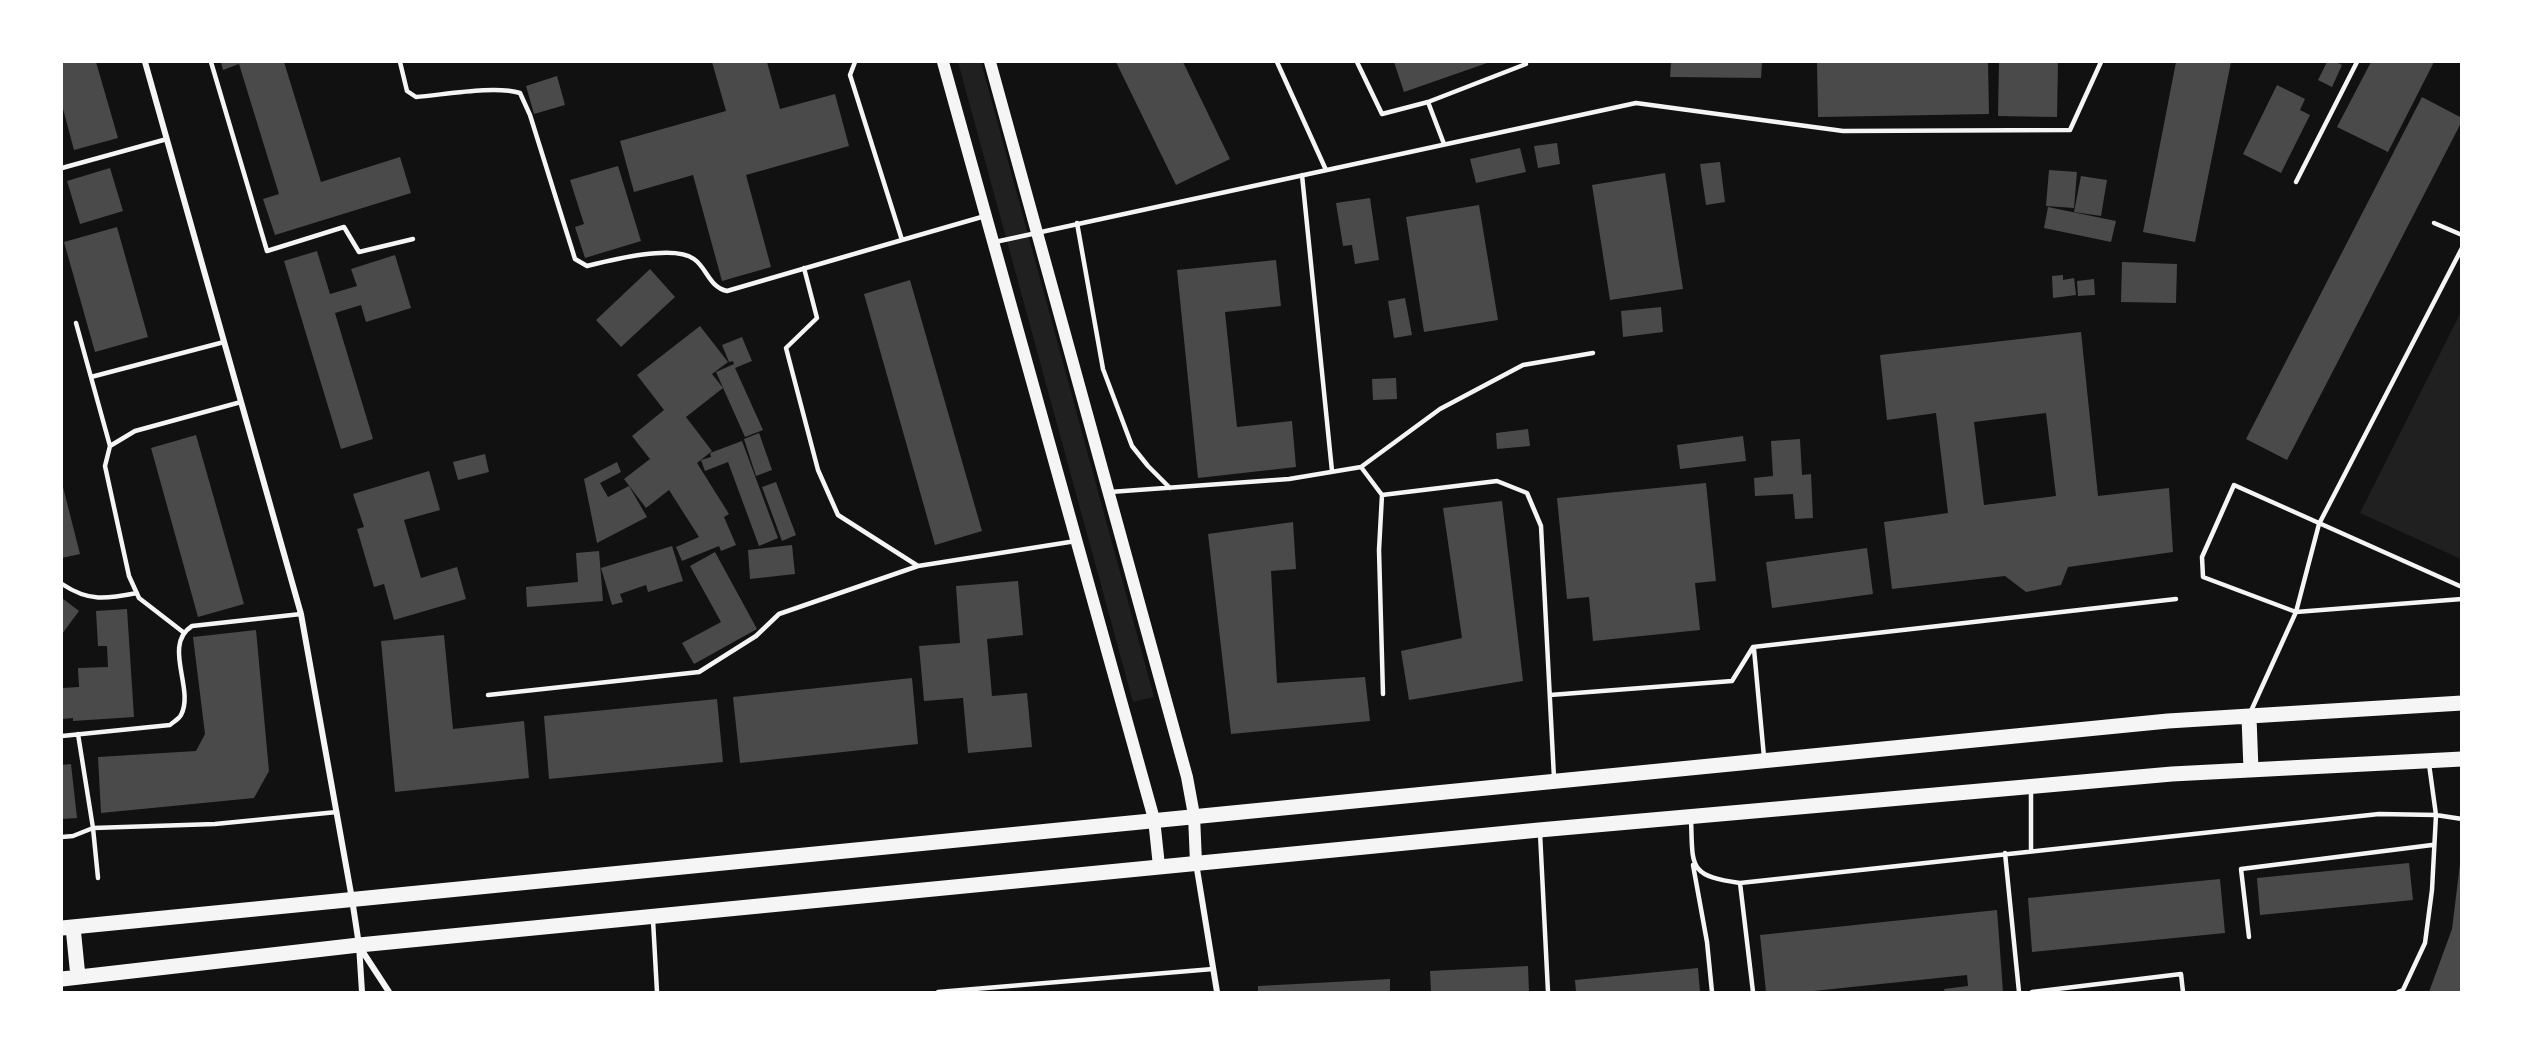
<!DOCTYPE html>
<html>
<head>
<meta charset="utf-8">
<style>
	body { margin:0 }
	#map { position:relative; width:2523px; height:1054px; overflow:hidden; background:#111; font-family:Literata,serif }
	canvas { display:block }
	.frame { position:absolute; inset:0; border:63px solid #fff; pointer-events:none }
</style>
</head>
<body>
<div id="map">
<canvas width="2523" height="1054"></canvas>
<div class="frame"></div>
</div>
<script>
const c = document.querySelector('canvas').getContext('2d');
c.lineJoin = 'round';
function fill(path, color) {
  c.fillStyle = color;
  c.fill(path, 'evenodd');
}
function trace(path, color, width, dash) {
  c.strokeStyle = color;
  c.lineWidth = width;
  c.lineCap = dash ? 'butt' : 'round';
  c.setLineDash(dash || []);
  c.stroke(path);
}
fill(new Path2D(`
	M 958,62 L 981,62 L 1154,697 L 1133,702 Z
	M 2461,312 L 2461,559 L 2360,513 Z`), '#202020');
fill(new Path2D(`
	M 62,62 L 96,62 L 118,138 L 74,150 L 62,105 Z
	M 221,62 L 284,62 L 321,182 L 400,157 L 411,193 L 275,235 L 263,199 L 279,194 L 239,64 L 223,70 Z
	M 712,62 L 767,62 L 780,109 L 835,94 L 849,146 L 746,175 L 771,267 L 722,281 L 693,175 L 634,192 L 620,141 L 726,111 Z
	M 1116,62 L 1183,62 L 1230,159 L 1176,185 Z
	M 1394,62 L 1490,62 L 1404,92 Z
	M 1671,62 L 1762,62 L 1761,78 L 1670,77 Z
	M 1817,62 L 1988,62 L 1989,114 L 1818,117 Z
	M 1999,62 L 2058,62 L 2057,117 L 1998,116 Z
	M 2176,62 L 2231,62 L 2195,242 L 2143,232 Z
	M 2327,62 L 2336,62 L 2342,65 L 2332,87 L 2318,80 Z
	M 2371,62 L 2434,62 L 2388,152 L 2337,127 Z
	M 557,76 L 565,105 L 534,114 L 526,86 Z
	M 2277,85 L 2305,99 L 2300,110 L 2310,115 L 2281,173 L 2243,154 Z
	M 2422,97 L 2462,118 L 2462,121 L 2287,460 L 2246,439 Z
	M 1557,143 L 1560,164 L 1538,168 L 1534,146 Z
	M 1520,148 L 1526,172 L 1476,183 L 1470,159 Z
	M 1720,162 L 1725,202 L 1706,205 L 1700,164 Z
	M 618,166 L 641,241 L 585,258 L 575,227 L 584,224 L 570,180 Z
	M 110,168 L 123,211 L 80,224 L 67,181 Z
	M 2049,170 L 2077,172 L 2074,208 L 2046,206 Z
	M 1665,173 L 1683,289 L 1610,300 L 1592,185 Z
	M 2081,176 L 2107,180 L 2101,216 L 2074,212 Z
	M 1370,198 L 1379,260 L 1355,264 L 1352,245 L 1343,246 L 1336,203 Z
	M 1479,205 L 1498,320 L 1424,332 L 1406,217 Z
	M 2048,207 L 2116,221 L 2111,242 L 2044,228 Z
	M 117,227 L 148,337 L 95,352 L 64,242 Z
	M 317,251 L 330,294 L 357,286 L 351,269 L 395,255 L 411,308 L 366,322 L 361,305 L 335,313 L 373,439 L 341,449 L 284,261 Z
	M 1276,260 L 1281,306 L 1225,312 L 1237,427 L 1292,421 L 1296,467 L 1198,478 L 1177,270 Z
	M 2122,262 L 2177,264 L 2176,303 L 2121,302 Z
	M 650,269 L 675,297 L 621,347 L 596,320 Z
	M 2063,275 L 2063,280 L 2074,278 L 2076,295 L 2053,298 L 2052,276 Z
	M 2094,279 L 2095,295 L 2078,296 L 2077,281 Z
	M 910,280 L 982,531 L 935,545 L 864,294 Z
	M 1405,298 L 1412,335 L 1394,338 L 1388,301 Z
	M 1661,307 L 1663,332 L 1623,337 L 1621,311 Z
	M 700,326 L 728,362 L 712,374 L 723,388 L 686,417 L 712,451 L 697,463 L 729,514 L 724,517 L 736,545 L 721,551 L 719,546 L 682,561 L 676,547 L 699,537 L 669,490 L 646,508 L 624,479 L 650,459 L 632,436 L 664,410 L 637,375 Z
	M 2081,332 L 2098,496 L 2169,488 L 2173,552 L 2068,567 L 2061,585 L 2026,592 L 2005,576 L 1892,589 L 1884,522 L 1948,513 L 1936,413 L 1887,420 L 1880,355 ZM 2046,413 L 2056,496 L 1984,505 L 1974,422 Z
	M 742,337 L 752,361 L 735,368 L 763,430 L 745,437 L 716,372 L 734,364 L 733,361 L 729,362 L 722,345 Z
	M 1396,378 L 1397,399 L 1373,400 L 1372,379 Z
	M 1528,429 L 1530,446 L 1497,449 L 1496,433 Z
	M 759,433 L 772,470 L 756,476 L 744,439 Z
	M 196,435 L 244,604 L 198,617 L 151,448 Z
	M 1743,436 L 1746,461 L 1680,469 L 1677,445 Z
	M 1800,439 L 1802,475 L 1811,474 L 1813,518 L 1795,519 L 1793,494 L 1755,496 L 1754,478 L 1773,476 L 1771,441 Z
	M 742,441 L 778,538 L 759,546 L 728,462 L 705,471 L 701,460 L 711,457 L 710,453 Z
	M 485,454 L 489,472 L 458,480 L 453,462 Z
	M 617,462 L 621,472 L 600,483 L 608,497 L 629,486 L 647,517 L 597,543 L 584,479 Z
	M 429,471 L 440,510 L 404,520 L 421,578 L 457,567 L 466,599 L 394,620 L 384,584 L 374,587 L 357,529 L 364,527 L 353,494 Z
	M 776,482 L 796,535 L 782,541 L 762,487 Z
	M 62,483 L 80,554 L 62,558 Z
	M 1706,483 L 1716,581 L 1695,583 L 1700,630 L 1593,641 L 1589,597 L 1567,599 L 1557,498 Z
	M 1502,501 L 1523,681 L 1409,700 L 1401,651 L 1462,638 L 1443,508 Z
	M 1293,522 L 1296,569 L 1271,571 L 1277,683 L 1365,677 L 1370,721 L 1231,734 L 1208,534 Z
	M 792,545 L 795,574 L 750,579 L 748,550 Z
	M 672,546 L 683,581 L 648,592 L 646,585 L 620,594 L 623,602 L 612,605 L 601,568 Z
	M 1867,548 L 1873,594 L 1772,608 L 1766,562 Z
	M 599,551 L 603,601 L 527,607 L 526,587 L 578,582 L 576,553 Z
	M 715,552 L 757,629 L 694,664 L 682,643 L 721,622 L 690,566 Z
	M 1018,581 L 1023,635 L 987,639 L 992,696 L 1027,693 L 1032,747 L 968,753 L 963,698 L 924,701 L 919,646 L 960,643 L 956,586 Z
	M 62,598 L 79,611 L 62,634 Z
	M 127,609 L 134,717 L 73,721 L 73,718 L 62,719 L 62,688 L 79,687 L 78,668 L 108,667 L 107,646 L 98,646 L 96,611 Z
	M 256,630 L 269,771 L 254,798 L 101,813 L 98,757 L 196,751 L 205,734 L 193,637 Z
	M 444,635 L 453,729 L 524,721 L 529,778 L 395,792 L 381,641 Z
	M 912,678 L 918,744 L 740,763 L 733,697 Z
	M 717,699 L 723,762 L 549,779 L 544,716 Z
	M 71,764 L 77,818 L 62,819 L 62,765 Z
	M 2409,863 L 2413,900 L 2260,915 L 2257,878 Z
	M 2460,864 L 2462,992 L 2429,992 L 2452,929 Z
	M 2220,879 L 2225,933 L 2032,952 L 2028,898 Z
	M 1997,910 L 2003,992 L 1945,992 L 1944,989 L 1968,986 L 1967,975 L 1804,992 L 1766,992 L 1760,935 Z
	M 1528,966 L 1529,992 L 1431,992 L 1430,971 Z
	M 1698,968 L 1700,992 L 1576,992 L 1575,980 Z
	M 1390,979 L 1390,992 L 1258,992 L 1258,986 Z`), '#4a4a4a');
trace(new Path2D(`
	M 211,62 L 267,251 L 344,227 L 359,252 L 413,239
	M 400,62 L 407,91 L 416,97 C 443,95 495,85 520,93 L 530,115 L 575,259 L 587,266 C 611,260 674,244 694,259 C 707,268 709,287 727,291 L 902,240
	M 855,62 L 850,75 L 902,240 L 985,216
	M 1277,62 L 1326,170
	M 1357,62 L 1382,114 L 1428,102 L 1444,144
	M 1428,102 L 1526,64 L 1525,62
	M 62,168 L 167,139
	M 1302,175 L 1332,471
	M 2296,182 L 2357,62
	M 1077,223 L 1103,369 L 1132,446 L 1148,466 L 1170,488
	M 2434,223 L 2462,235
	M 995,242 L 1636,103 L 1843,131 L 2070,130 L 2101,62
	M 804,268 L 817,318 L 786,348 L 818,470 L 838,515 L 918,566
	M 76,323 L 110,446
	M 91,377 L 224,342
	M 1110,492 L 1289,479 L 1361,467
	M 1382,495 L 1361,467 L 1440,409 L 1523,365 L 1593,353
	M 62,584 C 89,602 106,599 137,593
	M 2462,587 L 2234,485 L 2202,557 L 2203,577 L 2296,612 L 2462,599
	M 183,632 L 139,598 L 129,576 L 105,466 L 110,446 L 135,431 L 241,402
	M 1754,649 L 1764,757
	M 1383,694 L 1379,550 L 1382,495 L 1497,481 L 1527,493 L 1541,526 L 1554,778
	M 488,695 L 699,672 L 756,636 L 779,614 L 918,566 L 1076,541
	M 1550,695 L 1732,681 L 1753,647 L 2176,599
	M 2251,711 L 2296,612 L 2319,524 L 2462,248
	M 62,736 L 170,725 C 173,722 179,719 181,715 C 195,689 162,645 192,626 L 301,614
	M 2031,790 L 2031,850
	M 1691,819 C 1693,866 1687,876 1740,883 L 2379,814 L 2436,815 L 2462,819
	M 1540,833 L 1548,992
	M 62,837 L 73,836 L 93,828 L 78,734
	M 2005,853 L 2019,992
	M 1693,865 L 1707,942 L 1712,992
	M 98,878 L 93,828 L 215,824 L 337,812
	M 1740,883 L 1753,992
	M 653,920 L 657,992
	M 2249,937 L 2241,869 L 2432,845
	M 938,992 L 1213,969
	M 2032,992 L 2181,974 L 2183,992
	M 2398,992 L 2403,990 L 2425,943 L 2432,890 L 2436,815 L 2429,764`), '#f5f5f5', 4.5);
trace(new Path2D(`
	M 145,62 L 301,614 L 352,899 L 359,945 L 362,992
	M 1196,863 L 1217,992
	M 359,946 L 389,992`), '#f5f5f5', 6);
trace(new Path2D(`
	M 943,62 L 1154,819 L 1159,866
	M 990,62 L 1187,777 L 1194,815 L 1196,863`), '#f5f5f5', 12);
trace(new Path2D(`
	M 2249,717 L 2251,770
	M 73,927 L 78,977
	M 62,928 L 2168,721 L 2462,703
	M 62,979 L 359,945 L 1539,830 L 2172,774 L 2462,759`), '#f5f5f5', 15);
</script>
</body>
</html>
